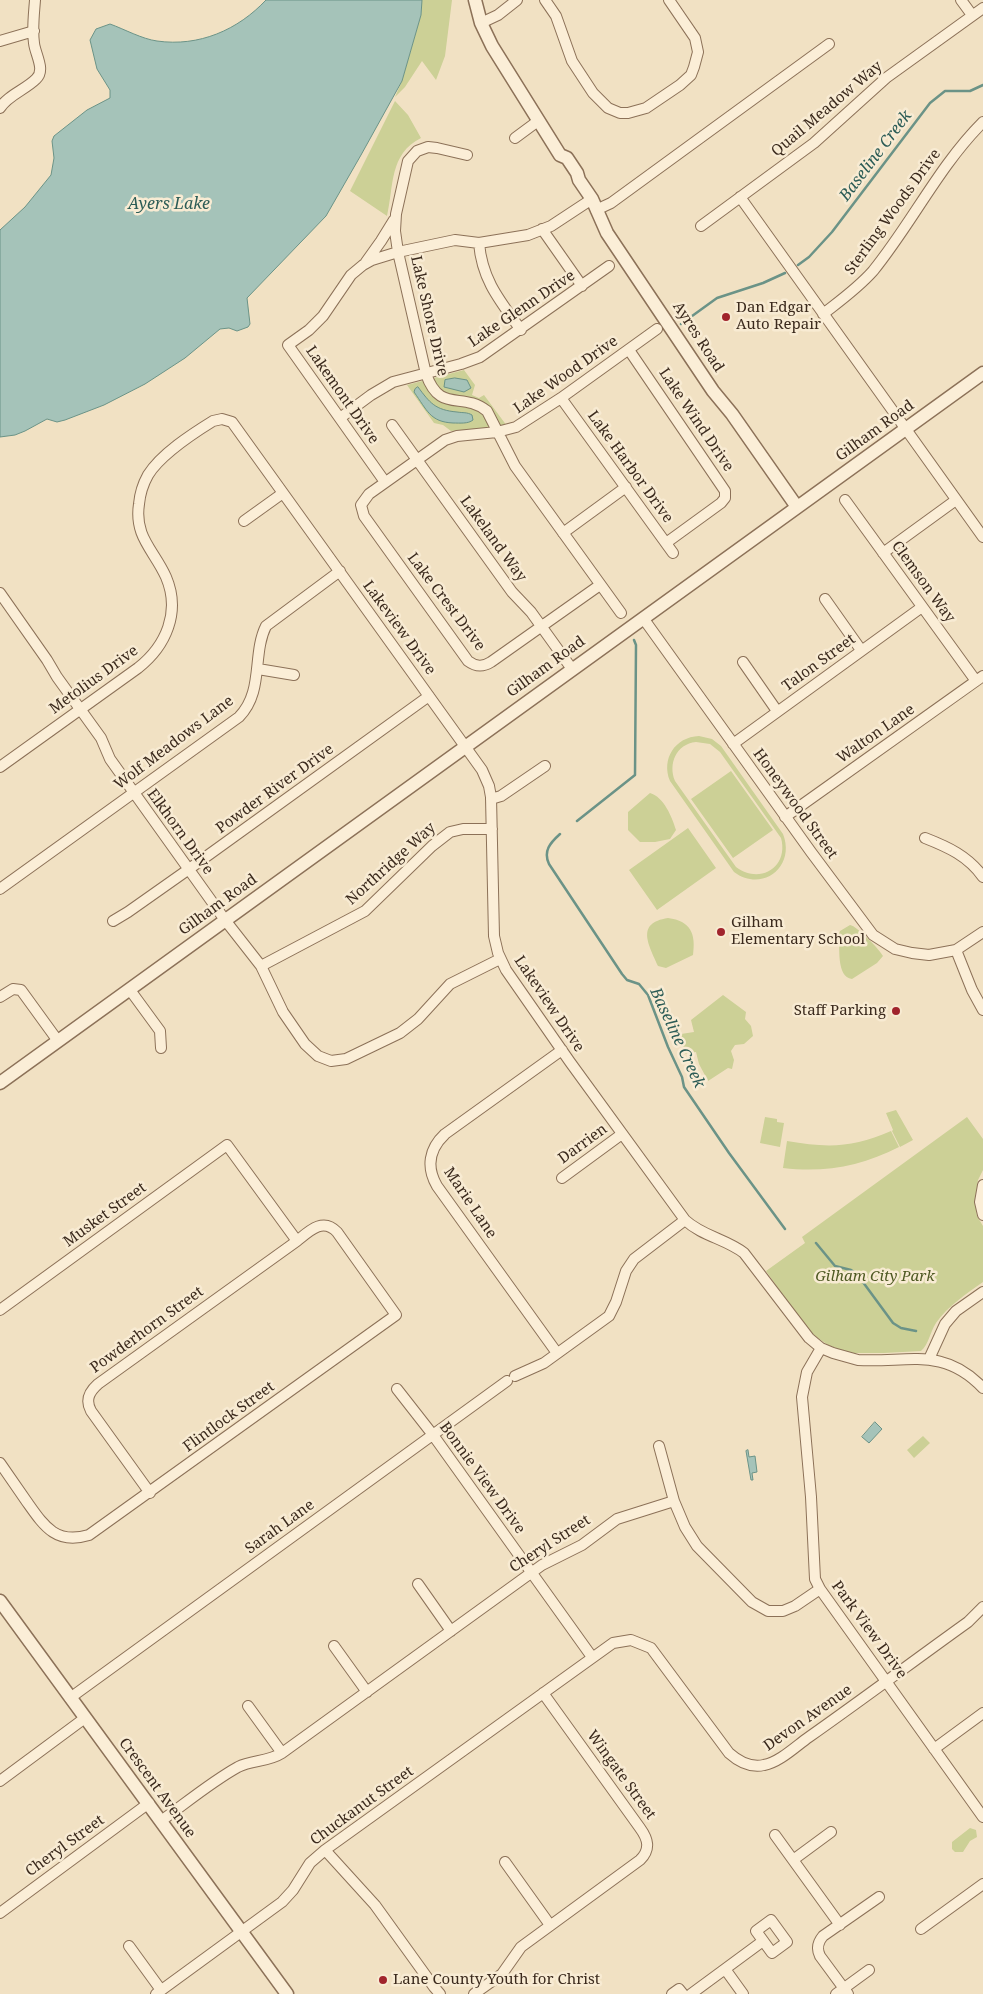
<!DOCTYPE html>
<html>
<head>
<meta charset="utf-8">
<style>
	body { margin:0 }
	canvas { display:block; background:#f1e1c3 }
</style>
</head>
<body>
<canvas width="983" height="1994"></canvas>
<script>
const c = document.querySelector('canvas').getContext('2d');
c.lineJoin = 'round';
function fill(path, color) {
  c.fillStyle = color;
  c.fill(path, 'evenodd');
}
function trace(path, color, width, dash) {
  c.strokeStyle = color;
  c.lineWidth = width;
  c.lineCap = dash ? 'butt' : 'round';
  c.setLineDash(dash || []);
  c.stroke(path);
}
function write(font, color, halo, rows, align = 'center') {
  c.font = font + ' "Noto Serif",serif';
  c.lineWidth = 5;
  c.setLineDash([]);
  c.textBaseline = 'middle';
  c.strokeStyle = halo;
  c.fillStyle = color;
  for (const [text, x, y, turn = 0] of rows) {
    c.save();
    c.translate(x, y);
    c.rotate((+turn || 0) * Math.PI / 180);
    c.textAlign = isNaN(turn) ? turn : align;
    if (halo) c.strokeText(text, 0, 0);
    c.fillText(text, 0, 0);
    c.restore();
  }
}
fill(new Path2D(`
	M 422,0 L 452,0 L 445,56 L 436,80 L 422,61 L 405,87 L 395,97 L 402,81 L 421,15 Z
	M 395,101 L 408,115 L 421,138 C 389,154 394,186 387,216 L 350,191 Z
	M 464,370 L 475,385 L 472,395 L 479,398 L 484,395 L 507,426 L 451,431 L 443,425 L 434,423 L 407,385 Z
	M 699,736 L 712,739 L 721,746 L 783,834 C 796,867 762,893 734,872 L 670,781 C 661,759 675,737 699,736 ZM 696,742 L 710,744 L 720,752 L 781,838 C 789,867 760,885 736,867 L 675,781 C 668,764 676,744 696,742 Z
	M 731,771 L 773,830 L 733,858 L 691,799 Z
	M 650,793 C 664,797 672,817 676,830 L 670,839 L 655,842 L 640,842 L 628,830 L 628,812 Z
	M 688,828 L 716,868 L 657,910 L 629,870 Z
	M 668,918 C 691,921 696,934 693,955 L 666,968 L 658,966 C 649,945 635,923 668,918 Z
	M 850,925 C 857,926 880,950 883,956 L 877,963 L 852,979 C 836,977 840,947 839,934 L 840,931 Z
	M 723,995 L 746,1012 L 745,1019 L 751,1026 L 753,1036 L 744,1044 L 735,1045 L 731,1051 L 734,1060 L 732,1069 L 728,1068 L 708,1081 L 699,1064 L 696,1052 L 685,1054 L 681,1034 L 694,1032 L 691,1020 Z
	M 896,1110 L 913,1140 L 900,1147 L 892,1131 L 893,1130 L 886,1113 Z
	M 765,1117 L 777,1119 L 777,1122 L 784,1123 L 780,1147 L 760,1143 Z
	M 967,1117 L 983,1139 L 983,1170 L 978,1180 L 975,1199 L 977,1216 L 983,1226 L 983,1282 C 966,1294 948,1306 936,1323 C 930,1332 929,1344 921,1351 L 884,1353 L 849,1353 L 828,1345 L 808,1331 L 766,1271 L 805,1243 L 802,1237 Z
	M 891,1131 L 899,1147 C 862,1166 825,1173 783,1168 L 787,1141 C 827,1148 853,1148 891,1131 Z
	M 923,1436 L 930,1443 L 914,1458 L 907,1450 Z
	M 970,1828 L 976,1830 L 977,1837 L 970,1841 L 963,1852 L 955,1852 L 952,1849 L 952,1842 Z`), '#ccd096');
const water = new Path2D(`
	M 266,0 L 422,0 L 421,15 L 402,81 L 361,155 L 326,216 L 247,298 L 250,324 L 248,327 L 237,331 L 229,328 L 220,329 L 185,358 L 145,384 L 104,405 L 65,420 L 57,422 L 47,419 L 25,431 L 15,435 L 0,437 L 0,230 L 25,207 L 51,175 L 54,158 L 52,141 L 54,136 L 87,110 L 110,98 L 110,90 L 97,69 L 90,40 L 96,29 L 110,24 C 124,29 142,39 157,41 C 199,47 238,30 266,0 Z
	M 455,378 L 467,380 L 471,388 L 464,392 L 444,387 L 445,380 Z
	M 418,387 C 430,403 435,410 457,412 C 463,413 467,412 472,415 L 473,420 C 468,424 460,423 453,423 C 430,422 427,410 414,392 L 415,389 Z
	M 875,1422 L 882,1429 L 869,1443 L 862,1437 Z
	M 748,1450 L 749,1457 L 755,1456 L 757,1472 L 752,1473 L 753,1480 L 751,1480 L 746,1451 Z`);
fill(water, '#a5c3b9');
trace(water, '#6b9387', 1);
trace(new Path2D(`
	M 798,265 L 809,257 L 832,232 L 930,103 L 945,91 L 970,91 L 983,85
	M 681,324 L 717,298 L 763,283 L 785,273
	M 577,821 L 635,775 L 636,645 L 634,640
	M 560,834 C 550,843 543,851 549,864 L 622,974 L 627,980 L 639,984 L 648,995 L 668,1047 L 682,1077 L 684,1087 L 729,1153 L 785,1229
	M 816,1243 L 835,1266 L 851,1270 L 857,1274 L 893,1323 L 901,1328 L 916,1331`), '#6b9387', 2.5);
const minor = new Path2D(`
	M 545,0 L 556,16 L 572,61 L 593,93 L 608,108 L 620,113 L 628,113 L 646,108 L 680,85 L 691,75 L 694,67 L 698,52 L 695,38 L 669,0
	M 961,0 L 972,15
	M 481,23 L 498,15 L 517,0
	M 0,41 L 34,31
	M 0,108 C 8,95 25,90 36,79 C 46,70 35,54 34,43 C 32,29 34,14 35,0
	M 515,138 L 538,121
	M 467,155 L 437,148 L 428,147 L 417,151 L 408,161 L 396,214 L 395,231 L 398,252 L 426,374 C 440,414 462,391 487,411 L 515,466 L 621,613
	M 740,197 L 983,537
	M 596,210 L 611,203 L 829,44
	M 701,226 L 814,143 L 886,78 L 983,8
	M 542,229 L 582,286
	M 479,243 C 482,280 500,301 521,330
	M 366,262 L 381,241 L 394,220
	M 823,314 C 841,300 858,288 873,271 C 912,223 939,166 983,122
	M 629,350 L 725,491 L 725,498 L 721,503 L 666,543
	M 561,398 L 673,553
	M 340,418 L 371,395 L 393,382 L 461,364 L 480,357 L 609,266
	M 392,425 L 512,592 L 531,612 L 572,669
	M 385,482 L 288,345 L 309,330 L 323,316 L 351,275 L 363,265 L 372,260 L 398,252 L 455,240 L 479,243 L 528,235 L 551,226 L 592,199
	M 845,500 L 976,681
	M 244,521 L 283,493
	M 563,533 L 626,487
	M 883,553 L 956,500
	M 600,585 L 491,662 C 483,667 476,667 468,661 L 364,516 L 361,505 L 369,494 L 445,440 L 457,436 L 497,432 L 516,427 L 561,398 L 657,329
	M 0,593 L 47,660 L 57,677 L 101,738 L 110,759 L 225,920 L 261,966 L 283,1012 L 305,1044 L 318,1056 L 331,1061 L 346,1059 L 400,1033 L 418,1019 L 450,984 L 500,959
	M 825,599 L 861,650
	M 643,618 L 811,852 L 873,935 L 895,949 L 912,953 L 929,955 L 956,950 L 983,932
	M 743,662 L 777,711
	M 258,669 L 294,675
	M 733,744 L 922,607
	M 0,767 L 138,668 C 166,646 181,612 166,577 C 154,550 134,537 139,504 C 140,493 143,484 148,475 C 161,454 192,434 213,421 L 222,419 L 232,422 L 482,770 L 489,786 L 491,797 L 494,936 L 498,953 L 506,970 L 570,1062 L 685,1220 C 702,1236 726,1239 744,1253 L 809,1338 L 821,1348 L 833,1353 L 858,1360 C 908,1363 943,1346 983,1388
	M 491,799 L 501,796 L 545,766
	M 785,817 L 983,676
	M 925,838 C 948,847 968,856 983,877
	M 0,889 L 239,717 C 264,692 252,654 266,626 L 340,571
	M 113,921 L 128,912 L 189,869 L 429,696
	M 956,950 L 972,990 L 983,1010
	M 261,966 L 365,911 L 432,846 L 450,832 L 463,829 L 492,829
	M 130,990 L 160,1031 L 161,1048
	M 0,997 L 13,989 L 21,990 L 58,1041
	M 562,1178 L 622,1134
	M 983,1185 L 980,1202 L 983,1215
	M 0,1310 L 227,1145 L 297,1241 C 309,1231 323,1217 337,1232 L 396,1315 L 89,1535 C 56,1545 44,1526 27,1502 C 18,1489 9,1476 0,1463
	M 821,1348 L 807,1372 L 802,1397 L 811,1497 L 815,1579 L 820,1589 L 983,1817
	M 557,1353 L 437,1186 C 426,1167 429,1149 445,1134 L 562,1050
	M 929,1359 L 945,1324 L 956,1311 L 983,1292
	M 515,1376 L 544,1363 L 609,1316 L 616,1302 L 626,1271 L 634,1259 L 685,1220
	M 397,1389 L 433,1435 L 592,1657
	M 659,1446 L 674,1501 L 685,1527 L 697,1546 L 752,1602 L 768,1611 L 783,1611 L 795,1606 L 820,1589
	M 150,1493 L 91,1411 C 85,1400 89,1392 98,1384 L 297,1241
	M 418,1584 L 451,1631
	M 334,1646 L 367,1692
	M 70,1698 L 507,1381
	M 248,1706 L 282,1753
	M 934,1749 L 983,1713
	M 0,1781 L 85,1718
	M 161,1821 C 186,1803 211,1782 238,1767 C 252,1760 268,1762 282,1753 L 542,1565 L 582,1545 L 617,1519 L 674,1501
	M 775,1835 L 840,1925
	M 325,1850 L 375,1905 L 434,1987 L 440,1994
	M 793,1860 L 831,1832
	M 505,1862 L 550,1925
	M 0,1913 L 149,1803
	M 771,1920 L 787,1942 L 772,1953 L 756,1931 Z
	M 921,1929 L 983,1884
	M 129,1946 L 161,1990
	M 156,1994 L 282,1902 L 293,1890 L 310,1863 L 325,1850 L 613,1643 L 631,1640 L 651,1648 L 729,1753 C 739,1762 750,1768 764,1765 C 780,1762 796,1746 809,1737 C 863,1699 915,1660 968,1622 L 983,1607
	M 474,1994 L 502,1974 L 521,1947 L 640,1860 C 651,1849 648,1839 640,1828 L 543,1693
	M 672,1994 L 679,1989 L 683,1994
	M 691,1994 L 725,1969
	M 743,1994 L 725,1969 L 763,1941
	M 836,1994 L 869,1970
	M 848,1994 L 820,1956 C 816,1948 818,1942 823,1936 L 879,1897`);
const tertiary = new Path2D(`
	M 475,0 L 481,23 L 492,46 L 560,155 L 567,158 L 577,173 L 579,180 L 592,199 L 607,233 L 713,391 L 732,414 L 797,507
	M 0,1083 L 983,373
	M 0,1601 L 287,1994`);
trace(minor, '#8c7158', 12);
trace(tertiary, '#8c7158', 15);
trace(minor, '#fbeed7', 10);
trace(tertiary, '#fbeed7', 12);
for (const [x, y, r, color] of [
	[726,317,5,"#a0242c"],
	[721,932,5,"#a0242c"],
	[896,1011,5,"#a0242c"],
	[383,1980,5,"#a0242c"]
]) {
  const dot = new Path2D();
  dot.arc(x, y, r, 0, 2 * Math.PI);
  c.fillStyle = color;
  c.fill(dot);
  trace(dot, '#f8ebd3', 2);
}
write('15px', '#3b2a1d', '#f8ebd3', [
	["Quail Meadow Way",827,109,-40],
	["Sterling Woods Drive",893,212,-54],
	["Lake Glenn Drive",522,309,-34],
	["Lake Shore Drive",429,316,77],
	["Ayres Road",698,337,57],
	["Lake Wood Drive",566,375,-35],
	["Lakemont Drive",342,395,55],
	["Lake Wind Drive",696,420,56],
	["Gilham Road",875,431,-36],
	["Lake Harbor Drive",630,467,54],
	["Lakeland Way",493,539,54],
	["Clemson Way",923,582,54],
	["Lake Crest Drive",446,602,53],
	["Lakeview Drive",399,628,54],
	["Talon Street",819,663,-36],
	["Gilham Road",546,667,-36],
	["Metolius Drive",94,680,-36],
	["Walton Lane",876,734,-35],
	["Wolf Meadows Lane",174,743,-37],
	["Powder River Drive",275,789,-36],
	["Honeywood Street",795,804,54],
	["Elkhorn Drive",180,832,54],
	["Northridge Way",391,864,-42],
	["Gilham Road",218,905,-36],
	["Lakeview Drive",549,1004,56],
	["Darrien",583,1144,-36],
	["Marie Lane",470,1203,56],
	["Musket Street",105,1215,-36],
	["Powderhorn Street",147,1330,-36],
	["Flintlock Street",229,1417,-36],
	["Bonnie View Drive",482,1478,54],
	["Sarah Lane",280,1527,-36],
	["Cheryl Street",550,1544,-33],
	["Park View Drive",869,1630,54],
	["Devon Avenue",808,1718,-35],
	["Wingate Street",621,1775,54],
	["Crescent Avenue",157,1788,54],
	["Chuckanut Street",362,1806,-36],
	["Cheryl Street",65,1846,-36]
]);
write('15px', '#3b2a1d', '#f8ebd3', [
	["Dan Edgar",736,308],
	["Auto Repair",736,325],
	["Gilham",731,923],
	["Elementary School",731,940],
	["Staff Parking",886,1011,"right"],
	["Lane County Youth for Christ",393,1980]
], 'left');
write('italic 15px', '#4e5922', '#f8ebd3', [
	["Gilham City Park",875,1277]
]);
write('italic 16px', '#2c5c56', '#f8ebd3', [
	["Baseline Creek",876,156,-53],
	["Ayers Lake",169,204],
	["Baseline Creek",677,1038,65]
]);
</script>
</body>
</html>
